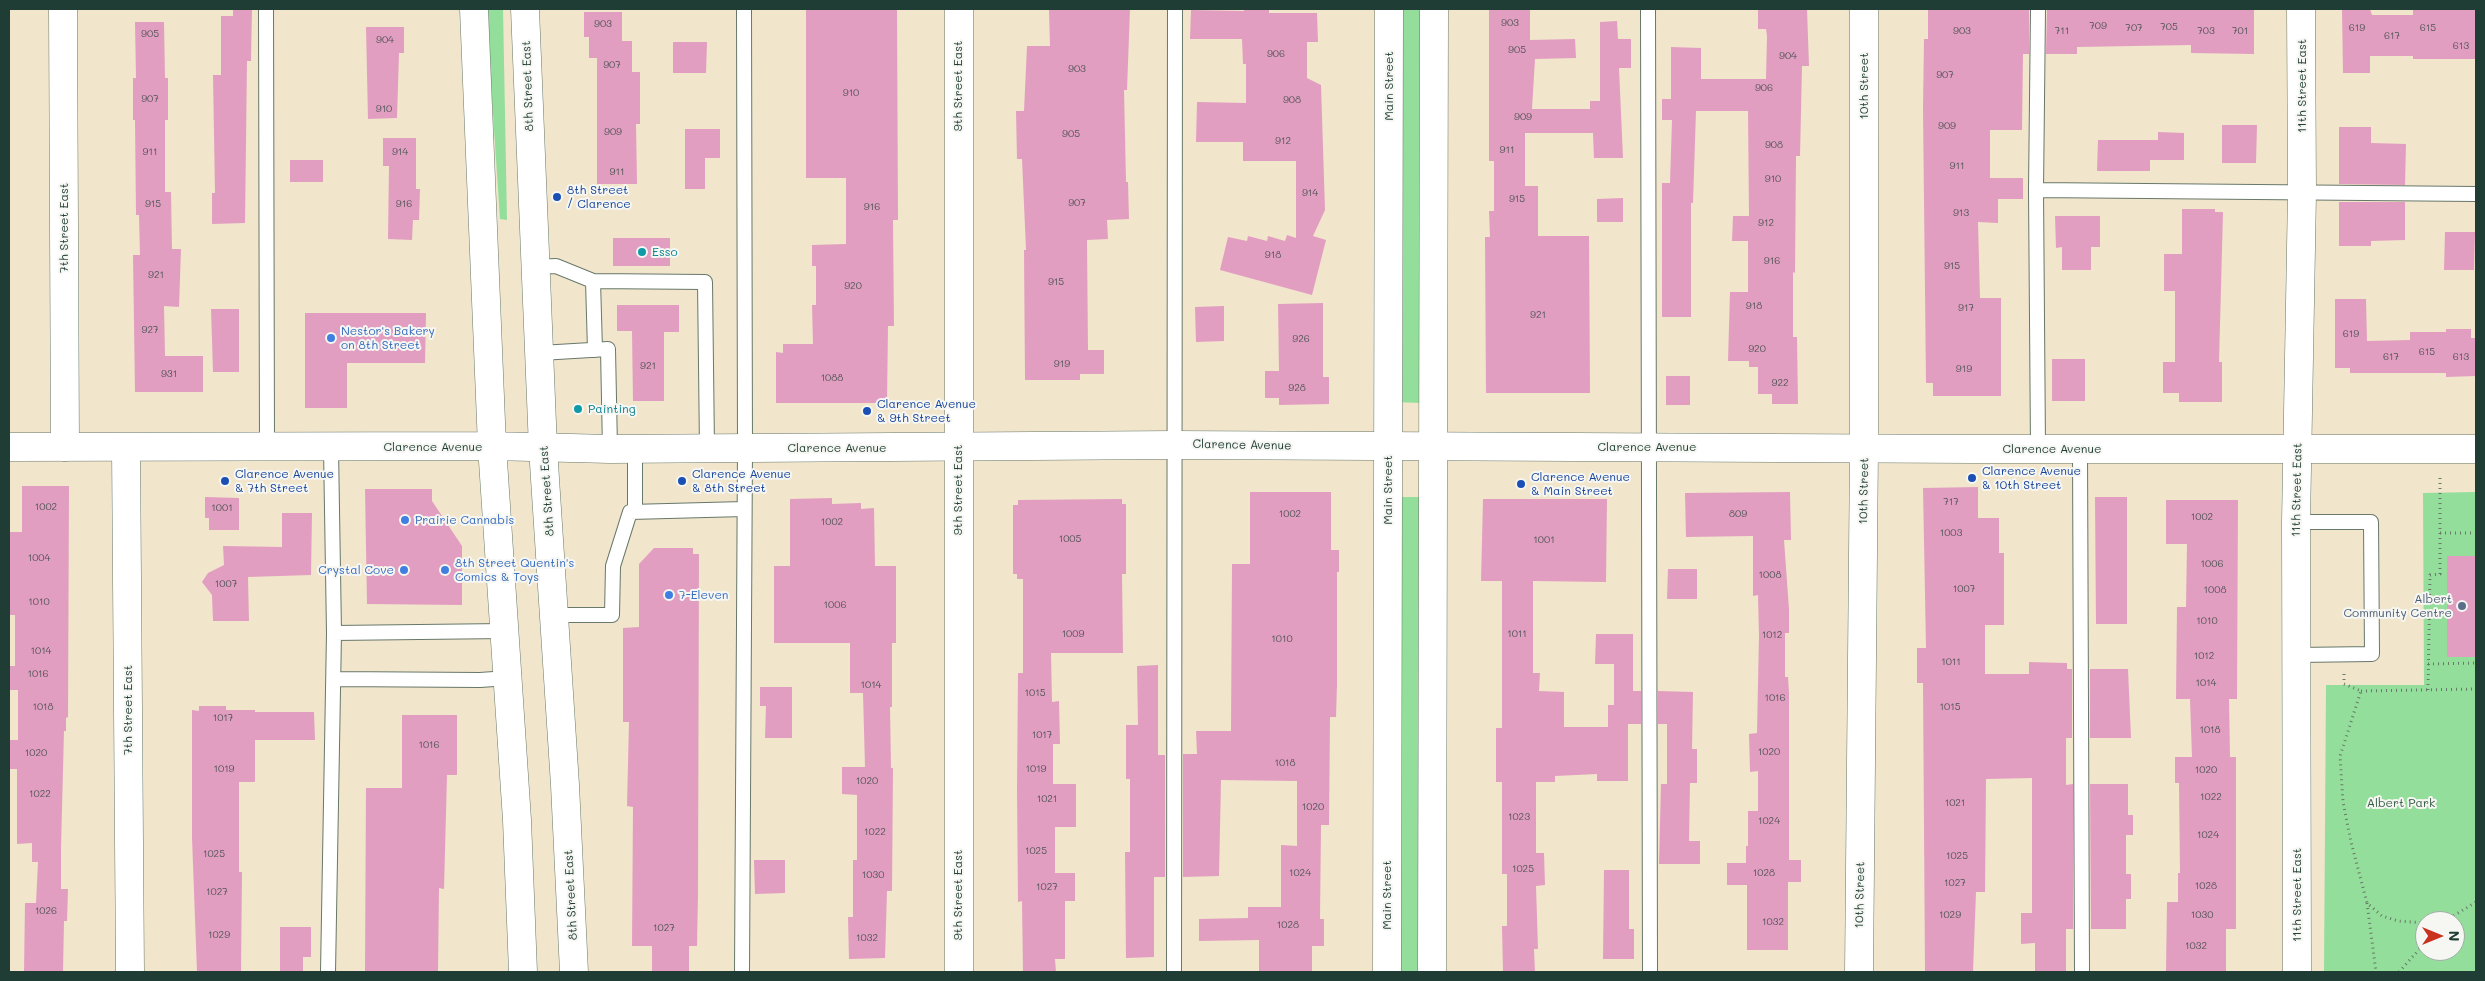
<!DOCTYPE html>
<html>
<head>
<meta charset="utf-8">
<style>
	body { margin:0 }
	#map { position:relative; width:2485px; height:981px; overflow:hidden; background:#f1e5cc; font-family:Mali,sans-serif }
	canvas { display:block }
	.frame { position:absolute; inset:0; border:10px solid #1f3d34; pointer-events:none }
	.north { position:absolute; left:2415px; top:911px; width:50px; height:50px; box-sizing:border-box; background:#f6f6f2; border:1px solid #a0aca6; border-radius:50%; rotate:90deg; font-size:14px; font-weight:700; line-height:20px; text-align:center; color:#1f3d34 }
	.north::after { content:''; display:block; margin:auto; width:18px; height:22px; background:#c8321e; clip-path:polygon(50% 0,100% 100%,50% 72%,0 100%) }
</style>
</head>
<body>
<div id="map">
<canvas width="2485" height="981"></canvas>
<div class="frame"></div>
<div class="north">N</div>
</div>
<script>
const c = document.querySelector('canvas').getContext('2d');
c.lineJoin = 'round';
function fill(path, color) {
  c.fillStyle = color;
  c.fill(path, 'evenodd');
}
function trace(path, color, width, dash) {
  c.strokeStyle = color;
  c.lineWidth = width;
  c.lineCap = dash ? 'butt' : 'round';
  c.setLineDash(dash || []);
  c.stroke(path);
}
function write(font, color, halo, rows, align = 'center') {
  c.font = font + ' Mali,sans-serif';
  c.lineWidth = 4;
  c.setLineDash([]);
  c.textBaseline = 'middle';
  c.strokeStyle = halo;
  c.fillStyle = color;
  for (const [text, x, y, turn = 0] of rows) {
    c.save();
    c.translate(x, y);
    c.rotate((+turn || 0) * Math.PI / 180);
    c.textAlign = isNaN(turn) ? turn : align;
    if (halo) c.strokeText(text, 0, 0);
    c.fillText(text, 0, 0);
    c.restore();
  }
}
fill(new Path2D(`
	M 486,9 L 503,9 L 507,220 L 500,219 Z
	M 1399,9 L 1422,9 L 1423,403 L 1391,402 Z
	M 2476,492 L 2476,972 L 2324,972 L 2326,685 L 2424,685 L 2423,493 ZM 2425,921 L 2455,921 L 2455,951 L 2425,951 Z
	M 1399,497 L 1427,497 L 1424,972 L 1400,972 Z`), '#93de9a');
fill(new Path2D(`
	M 233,9 L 252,9 L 251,61 L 247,61 L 245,223 L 212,224 L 212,193 L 215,193 L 213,75 L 221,75 L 221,16 L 233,16 Z
	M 806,9 L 897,9 L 898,220 L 893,220 L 894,326 L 888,326 L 887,403 L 776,403 L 776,352 L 783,353 L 783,344 L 813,344 L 812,305 L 816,305 L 816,266 L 812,266 L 812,245 L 846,244 L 846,178 L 806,178 Z
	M 1049,9 L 1130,9 L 1127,90 L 1124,90 L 1126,182 L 1128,182 L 1129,219 L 1107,220 L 1108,239 L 1087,240 L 1088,350 L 1104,350 L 1104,374 L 1080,374 L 1080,380 L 1025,380 L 1024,250 L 1026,250 L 1022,159 L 1017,159 L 1016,111 L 1024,111 L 1027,46 L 1050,46 Z
	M 1244,9 L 1269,9 L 1269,13 L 1317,13 L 1318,42 L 1307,42 L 1307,78 L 1321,85 L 1325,210 L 1313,236 L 1326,240 L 1312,295 L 1220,270 L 1228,237 L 1247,241 L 1248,236 L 1267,241 L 1268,236 L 1285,241 L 1287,235 L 1296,238 L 1296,161 L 1243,161 L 1243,142 L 1196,142 L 1197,102 L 1246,103 L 1246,64 L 1243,64 L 1242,39 L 1190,39 L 1191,10 L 1244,11 Z
	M 1758,9 L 1807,9 L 1809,66 L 1802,66 L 1800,156 L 1796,156 L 1795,273 L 1793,272 L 1793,337 L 1797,337 L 1798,404 L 1772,404 L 1772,394 L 1758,394 L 1758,367 L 1749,367 L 1749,361 L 1728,361 L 1730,292 L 1748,292 L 1748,241 L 1732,241 L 1733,216 L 1749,216 L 1748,111 L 1696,111 L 1693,203 L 1691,203 L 1691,317 L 1662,317 L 1662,183 L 1670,183 L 1672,120 L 1662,120 L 1662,99 L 1671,99 L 1671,47 L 1701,48 L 1701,79 L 1766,79 L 1767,36 L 1766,29 L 1758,29 Z
	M 1928,9 L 2029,9 L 2029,54 L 2023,54 L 2022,130 L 1990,130 L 1990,178 L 2023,178 L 2023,199 L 1998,199 L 1998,223 L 1978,222 L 1980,298 L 2001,298 L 2001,396 L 1933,396 L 1933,383 L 1926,383 L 1923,109 L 1924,39 L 1928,39 Z
	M 2047,9 L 2254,9 L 2254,54 L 2191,53 L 2191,45 L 2077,47 L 2077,54 L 2046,54 Z
	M 2370,9 L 2372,15 L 2413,15 L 2413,9 L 2476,9 L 2476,59 L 2413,59 L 2413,56 L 2370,56 L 2370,73 L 2343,73 L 2342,10 Z
	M 1489,10 L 1530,10 L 1530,40 L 1575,39 L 1576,58 L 1535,59 L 1532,109 L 1590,109 L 1590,101 L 1600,101 L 1600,22 L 1617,21 L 1618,39 L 1631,39 L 1631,68 L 1619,68 L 1623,158 L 1594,158 L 1593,133 L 1525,133 L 1525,186 L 1538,186 L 1538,236 L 1589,236 L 1590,393 L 1486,393 L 1485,237 L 1490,237 L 1489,211 L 1494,211 L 1494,161 L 1489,161 Z
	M 584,12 L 622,12 L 622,41 L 632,41 L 632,72 L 640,72 L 640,124 L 636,124 L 637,184 L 597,184 L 597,58 L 589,58 L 589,37 L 584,37 Z
	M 135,22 L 164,22 L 165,78 L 168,78 L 168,120 L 165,120 L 165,192 L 171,192 L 172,249 L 181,249 L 179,307 L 164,306 L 165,356 L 203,356 L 203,392 L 135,392 L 133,255 L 140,255 L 139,215 L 136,215 L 135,120 L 133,120 L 133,78 L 136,78 Z
	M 366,27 L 404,27 L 404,53 L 399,53 L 397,118 L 368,119 Z
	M 673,42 L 707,42 L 706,73 L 673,73 Z
	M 2222,125 L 2257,125 L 2256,163 L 2222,163 Z
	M 2339,127 L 2371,127 L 2371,143 L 2406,144 L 2405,185 L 2339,184 Z
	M 685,129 L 720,129 L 720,158 L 705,158 L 705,189 L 685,189 Z
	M 2158,132 L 2184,133 L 2184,160 L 2150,160 L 2150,171 L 2097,171 L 2098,140 L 2158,140 Z
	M 383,138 L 416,138 L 416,189 L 420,189 L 419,220 L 413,220 L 412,240 L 388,239 L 389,166 L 383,166 Z
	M 290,160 L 323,160 L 323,182 L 290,182 Z
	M 1623,198 L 1623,222 L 1597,222 L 1597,199 Z
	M 2339,202 L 2405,202 L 2405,240 L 2371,241 L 2371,246 L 2339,246 Z
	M 2182,209 L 2215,209 L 2215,212 L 2223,212 L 2219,362 L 2222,362 L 2222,402 L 2179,402 L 2179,393 L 2163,393 L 2163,362 L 2175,362 L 2175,291 L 2164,291 L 2164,254 L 2182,254 Z
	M 2055,216 L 2100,216 L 2100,247 L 2091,247 L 2091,270 L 2062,270 L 2062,247 L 2056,248 Z
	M 2445,232 L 2475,232 L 2474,270 L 2444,270 Z
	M 613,238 L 670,238 L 670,266 L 613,266 Z
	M 2335,299 L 2366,299 L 2367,341 L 2410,340 L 2410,332 L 2446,332 L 2446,329 L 2471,329 L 2471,338 L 2476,338 L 2476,376 L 2446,377 L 2446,373 L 2350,373 L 2350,368 L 2335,368 Z
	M 1323,303 L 1323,377 L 1329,377 L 1329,404 L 1279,405 L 1279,398 L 1265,398 L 1265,371 L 1279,371 L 1278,304 Z
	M 617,305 L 679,305 L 679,332 L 664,332 L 664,401 L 633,401 L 632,331 L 617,331 Z
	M 1224,306 L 1224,341 L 1196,342 L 1195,307 Z
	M 211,309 L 239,309 L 239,372 L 213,372 Z
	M 305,313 L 426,313 L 425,363 L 347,363 L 347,408 L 305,408 Z
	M 2052,359 L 2085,359 L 2085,401 L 2052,401 Z
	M 1666,376 L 1690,376 L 1690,405 L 1666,405 Z
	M 22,486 L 69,486 L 68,717 L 66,718 L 66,731 L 64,731 L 61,848 L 61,889 L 68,889 L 67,921 L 64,921 L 63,972 L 24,972 L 25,903 L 36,903 L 38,862 L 32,862 L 32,843 L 17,844 L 17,769 L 9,769 L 9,740 L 18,740 L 18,690 L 10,690 L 10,666 L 15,666 L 15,615 L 9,615 L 9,532 L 22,532 Z
	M 1978,487 L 1978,518 L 1999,518 L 1999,553 L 2004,553 L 2004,625 L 1985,625 L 1985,674 L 2029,674 L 2029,662 L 2067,663 L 2067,669 L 2072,669 L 2072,738 L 2066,738 L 2066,785 L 2073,784 L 2073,929 L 2066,929 L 2066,972 L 2035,972 L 2035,943 L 2021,944 L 2021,913 L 2032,913 L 2032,778 L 1986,779 L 1985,892 L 1976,892 L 1973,972 L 1925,972 L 1923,683 L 1917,683 L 1917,648 L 1926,648 L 1923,488 Z
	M 365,489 L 432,489 L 432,501 L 462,546 L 462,605 L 367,604 Z
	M 1250,492 L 1331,492 L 1331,550 L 1339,550 L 1339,572 L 1337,572 L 1337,685 L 1336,717 L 1330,717 L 1329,825 L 1321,825 L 1320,919 L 1324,919 L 1324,946 L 1312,946 L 1312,972 L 1259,972 L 1259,940 L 1199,941 L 1199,919 L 1248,918 L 1248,907 L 1281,907 L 1281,845 L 1297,846 L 1297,781 L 1221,780 L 1219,876 L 1183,877 L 1183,754 L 1197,754 L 1196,731 L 1231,731 L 1232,564 L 1250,564 Z
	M 1790,492 L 1791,540 L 1784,540 L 1789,609 L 1789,633 L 1785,633 L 1785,677 L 1788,677 L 1789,693 L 1789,860 L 1801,860 L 1801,882 L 1788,882 L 1788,950 L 1747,950 L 1747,885 L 1727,885 L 1727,863 L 1746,863 L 1746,846 L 1748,846 L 1748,811 L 1758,811 L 1758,771 L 1750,772 L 1749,734 L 1757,733 L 1759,636 L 1758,595 L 1753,596 L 1753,536 L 1686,537 L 1685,493 Z
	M 205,497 L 239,498 L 239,530 L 209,530 L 209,518 L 205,518 Z
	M 2095,497 L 2127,497 L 2127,624 L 2096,624 Z
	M 832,498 L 832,504 L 861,503 L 861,509 L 874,508 L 875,566 L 896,566 L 896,643 L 892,643 L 892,707 L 890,707 L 891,768 L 893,768 L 892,891 L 887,891 L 885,958 L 849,959 L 848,917 L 853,917 L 853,860 L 857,860 L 857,795 L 842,794 L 842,767 L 865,767 L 863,693 L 850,693 L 850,643 L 774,643 L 774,566 L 790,566 L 790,499 Z
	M 1122,499 L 1122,504 L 1126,504 L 1126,574 L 1122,574 L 1123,653 L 1051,653 L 1052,702 L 1059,701 L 1060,744 L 1053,744 L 1053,784 L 1076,784 L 1076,827 L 1055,827 L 1055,873 L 1075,873 L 1075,901 L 1065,901 L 1065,959 L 1055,959 L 1056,972 L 1023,972 L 1022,901 L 1018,902 L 1017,789 L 1018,673 L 1023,673 L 1023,579 L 1017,579 L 1017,574 L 1013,574 L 1013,505 L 1018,505 L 1018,500 Z
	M 1483,499 L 1607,499 L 1606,582 L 1533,581 L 1533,673 L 1540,673 L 1539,691 L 1564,692 L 1564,727 L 1608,727 L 1608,705 L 1614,705 L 1614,664 L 1595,664 L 1596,634 L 1633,634 L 1633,691 L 1641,691 L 1641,724 L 1628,724 L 1628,781 L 1597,781 L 1597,774 L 1555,776 L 1555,782 L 1536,782 L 1536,853 L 1544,853 L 1545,885 L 1536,886 L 1538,949 L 1534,949 L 1535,972 L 1503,972 L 1502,926 L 1507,926 L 1507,874 L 1502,874 L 1502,782 L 1496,782 L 1496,728 L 1502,728 L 1502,581 L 1481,581 Z
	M 2166,500 L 2238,500 L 2237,699 L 2229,699 L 2230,757 L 2236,757 L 2236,929 L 2226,929 L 2226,972 L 2166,972 L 2167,902 L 2178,902 L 2178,873 L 2180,873 L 2179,783 L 2175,783 L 2175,757 L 2192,757 L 2190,699 L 2176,699 L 2177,607 L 2186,607 L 2187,544 L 2166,544 Z
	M 282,513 L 312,513 L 311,575 L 248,577 L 249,621 L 213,621 L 212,595 L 202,582 L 208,573 L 224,565 L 223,546 L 282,547 Z
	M 654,548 L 693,548 L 693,554 L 699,554 L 698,895 L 697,946 L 689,946 L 689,972 L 652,972 L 652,946 L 632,946 L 633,807 L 627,806 L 629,722 L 623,722 L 623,628 L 639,627 L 639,564 Z
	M 2447,556 L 2476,556 L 2476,657 L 2447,657 Z
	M 1668,569 L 1697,569 L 1697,599 L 1667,599 Z
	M 1158,665 L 1158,755 L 1165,755 L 1165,877 L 1154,877 L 1154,957 L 1126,958 L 1125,852 L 1130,852 L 1130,779 L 1126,779 L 1126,725 L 1138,725 L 1137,666 Z
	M 2090,669 L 2128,669 L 2131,738 L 2090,738 Z
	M 760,687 L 792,687 L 792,738 L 765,738 L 766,706 L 760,706 Z
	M 1658,691 L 1693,692 L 1692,749 L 1697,749 L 1697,783 L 1690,783 L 1689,841 L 1700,841 L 1700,864 L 1659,864 L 1661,784 L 1667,784 L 1667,724 L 1658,724 Z
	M 199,706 L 226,706 L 226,710 L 255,710 L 255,712 L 314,712 L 315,740 L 255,740 L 255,782 L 239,782 L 239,872 L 242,872 L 241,972 L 197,972 L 192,838 L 192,710 L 199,711 Z
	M 402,715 L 457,715 L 457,775 L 447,775 L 444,889 L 439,888 L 438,972 L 365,972 L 366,788 L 402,788 Z
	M 2090,784 L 2128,784 L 2128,815 L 2133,815 L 2133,835 L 2126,835 L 2126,874 L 2131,874 L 2131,899 L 2126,899 L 2126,929 L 2091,929 Z
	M 754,860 L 785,860 L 785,893 L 755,894 Z
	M 1604,870 L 1629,870 L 1629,929 L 1634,929 L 1634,959 L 1603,959 Z
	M 280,927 L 311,927 L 311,957 L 303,957 L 303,972 L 280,972 Z`), '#e29ec0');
const service = new Path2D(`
	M 266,9 L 267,448
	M 1648,9 L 1650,972
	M 2038,9 L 2036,190 L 2038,449
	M 2036,190 L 2476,194
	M 536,267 L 556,266 L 593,281 L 705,282 L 707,449
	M 593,281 L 595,350
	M 540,353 L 608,349 L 610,449
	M 635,449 L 635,512
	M 2080,449 L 2082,972
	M 2296,522 L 2371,522 L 2372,654 L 2297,655
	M 555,615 L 612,615 L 613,566 L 630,512 L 744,509
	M 334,633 L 505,631
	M 334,679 L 480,680 L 508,678
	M 328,972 L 334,633 L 331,448
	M 742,972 L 745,448 L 744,9
	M 1174,972 L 1175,9`);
const minor = new Path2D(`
	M 63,9 L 65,447
	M 126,448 L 130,972
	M 959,972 L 959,9
	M 1387,972 L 1389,9
	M 1432,972 L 1434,9
	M 1859,972 L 1864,449 L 1864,9
	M 2297,972 L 2296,522 L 2302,193 L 2301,9`);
const secondary = new Path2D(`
	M 474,9 L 492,446 L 517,820 L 523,972
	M 525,9 L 543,448 L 565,785 L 574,972
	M 9,447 L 492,446 L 610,449 L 1174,445 L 1974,449 L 2476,449`);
trace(service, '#687869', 16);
trace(minor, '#687869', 29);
trace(secondary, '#687869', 29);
trace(new Path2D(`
	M 2440,533 L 2476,533
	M 2428,664 L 2476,663
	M 2344,674 L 2344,684 L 2361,691 L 2340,756 L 2343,802 L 2351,842 L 2367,903 L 2382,916 L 2398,921 L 2425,923
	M 2428,690 L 2430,575 L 2440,574 L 2440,475
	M 2361,691 L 2476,689
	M 2367,903 L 2376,972
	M 2445,921 L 2476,902
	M 2399,972 L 2425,943`), '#687869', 3, [1, 4]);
trace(service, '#fff', 14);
trace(minor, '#fff', 28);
trace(secondary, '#fff', 28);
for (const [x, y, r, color] of [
	[557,197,5,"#1a4fb4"],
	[642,252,5,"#0f9aa8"],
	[331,338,5,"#3f7fe0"],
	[578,409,5,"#0f9aa8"],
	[867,411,5,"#1a4fb4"],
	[1972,478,5,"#1a4fb4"],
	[225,481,5,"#1a4fb4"],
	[682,481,5,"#1a4fb4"],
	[1521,484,5,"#1a4fb4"],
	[405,520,5,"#3f7fe0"],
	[404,570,5,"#3f7fe0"],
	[445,570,5,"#3f7fe0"],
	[669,595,5,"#3f7fe0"],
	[2462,606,5,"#5c6f8a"]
]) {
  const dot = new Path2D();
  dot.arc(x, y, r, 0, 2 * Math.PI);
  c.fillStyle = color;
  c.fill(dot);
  trace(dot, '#f6f6f2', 2);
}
write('10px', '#505557', null, [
	["903",1510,23],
	["903",603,24],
	["709",2098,26],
	["705",2169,27],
	["707",2134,28],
	["619",2357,28],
	["615",2428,28],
	["903",1962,31],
	["711",2062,31],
	["703",2206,31],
	["701",2240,31],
	["905",150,34],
	["617",2392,36],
	["904",385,40],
	["613",2461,46],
	["905",1517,50],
	["906",1276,54],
	["904",1788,56],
	["907",612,65],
	["903",1077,69],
	["907",1945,75],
	["906",1764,88],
	["910",851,93],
	["907",150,99],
	["908",1292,100],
	["910",384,109],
	["909",1523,117],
	["909",1947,126],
	["909",613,132],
	["905",1071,134],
	["912",1283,141],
	["908",1774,145],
	["911",1507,150],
	["911",150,152],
	["914",400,152],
	["911",1957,166],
	["911",617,172],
	["910",1773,179],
	["914",1310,193],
	["915",1517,199],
	["907",1077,203],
	["915",153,204],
	["916",404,204],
	["916",872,207],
	["913",1961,213],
	["912",1766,223],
	["918",1273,255],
	["916",1772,261],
	["915",1952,266],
	["921",156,275],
	["915",1056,282],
	["920",853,286],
	["918",1754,306],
	["917",1966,308],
	["921",1538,315],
	["927",150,330],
	["619",2351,334],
	["926",1301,339],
	["920",1757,349],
	["615",2427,352],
	["617",2391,357],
	["613",2461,357],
	["919",1062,364],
	["921",648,366],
	["919",1964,369],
	["931",169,374],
	["1088",832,378],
	["922",1780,383],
	["928",1297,388],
	["717",1951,502],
	["1002",46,507],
	["1001",222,508],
	["1002",1290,514],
	["809",1738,514],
	["1002",2202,517],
	["1002",832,522],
	["1003",1951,533],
	["1005",1070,539],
	["1001",1544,540],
	["1004",39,558],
	["1006",2212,564],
	["1008",1770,575],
	["1007",226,584],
	["1007",1964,589],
	["1008",2215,590],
	["1010",39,602],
	["1006",835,605],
	["1010",2207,621],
	["1009",1073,634],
	["1011",1517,634],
	["1012",1772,635],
	["1010",1282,639],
	["1014",41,651],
	["1012",2204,656],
	["1011",1951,662],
	["1016",38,674],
	["1014",2206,683],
	["1014",871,685],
	["1015",1035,693],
	["1016",1775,698],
	["1018",43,707],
	["1015",1950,707],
	["1017",223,718],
	["1018",2210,730],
	["1017",1042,735],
	["1016",429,745],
	["1020",1769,752],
	["1020",36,753],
	["1018",1285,763],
	["1019",224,769],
	["1019",1036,769],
	["1020",2206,770],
	["1020",867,781],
	["1022",40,794],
	["1022",2211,797],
	["1021",1047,799],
	["1021",1955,803],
	["1020",1313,807],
	["1023",1519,817],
	["1024",1769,821],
	["1022",875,832],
	["1024",2208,835],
	["1025",1036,851],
	["1025",214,854],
	["1025",1957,856],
	["1025",1523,869],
	["1024",1300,873],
	["1028",1764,873],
	["1030",873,875],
	["1027",1955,883],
	["1028",2206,886],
	["1027",1047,887],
	["1027",217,892],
	["1026",46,911],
	["1029",1950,915],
	["1030",2202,915],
	["1032",1773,922],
	["1028",1288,925],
	["1027",664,928],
	["1029",219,935],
	["1032",867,938],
	["1032",2196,946]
]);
write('12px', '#1f3d34', '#f6f6f2', [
	["8th Street East",528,86,-92],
	["9th Street East",958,86,-90],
	["Main Street",1389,86,-90],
	["10th Street",1864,86,-90],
	["11th Street East",2302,86,-90],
	["7th Street East",64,228,-90],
	["Clarence Avenue",1242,445,1],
	["Clarence Avenue",433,447],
	["Clarence Avenue",1647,447],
	["Clarence Avenue",837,448],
	["Clarence Avenue",2052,449],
	["9th Street East",958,490,-90],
	["Main Street",1388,490,-90],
	["11th Street East",2297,490,-89],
	["8th Street East",547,491,-94],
	["10th Street",1864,491,-89],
	["7th Street East",128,710,-90],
	["8th Street East",571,895,-93],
	["9th Street East",958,895,-90],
	["Main Street",1387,895,-90],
	["10th Street",1860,895,-89],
	["11th Street East",2297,895,-90]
]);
write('12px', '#164399', '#f6f6f2', [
	["8th Street",567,190],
	["/ Clarence",567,204],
	["Clarence Avenue",877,404],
	["& 9th Street",877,418],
	["Clarence Avenue",1982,471],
	["& 10th Street",1982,485],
	["Clarence Avenue",235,474],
	["& 7th Street",235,488],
	["Clarence Avenue",692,474],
	["& 8th Street",692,488],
	["Clarence Avenue",1531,477],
	["& Main Street",1531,491]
], 'left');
write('12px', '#0d838f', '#f6f6f2', [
	["Esso",652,252],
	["Painting",588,409]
], 'left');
write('12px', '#366cbe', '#f6f6f2', [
	["Nestor's Bakery",341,331],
	["on 8th Street",341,345],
	["Prairie Cannabis",415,520],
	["8th Street Quentin's",455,563],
	["Comics & Toys",455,577],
	["Crystal Cove",394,570,"right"],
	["7-Eleven",679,595]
], 'left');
write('12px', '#4e5e75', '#f6f6f2', [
	["Albert",2452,599],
	["Community Centre",2452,613]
], 'right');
write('12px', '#365d48', '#f6f6f2', [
	["Albert Park",2401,803]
]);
</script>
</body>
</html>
